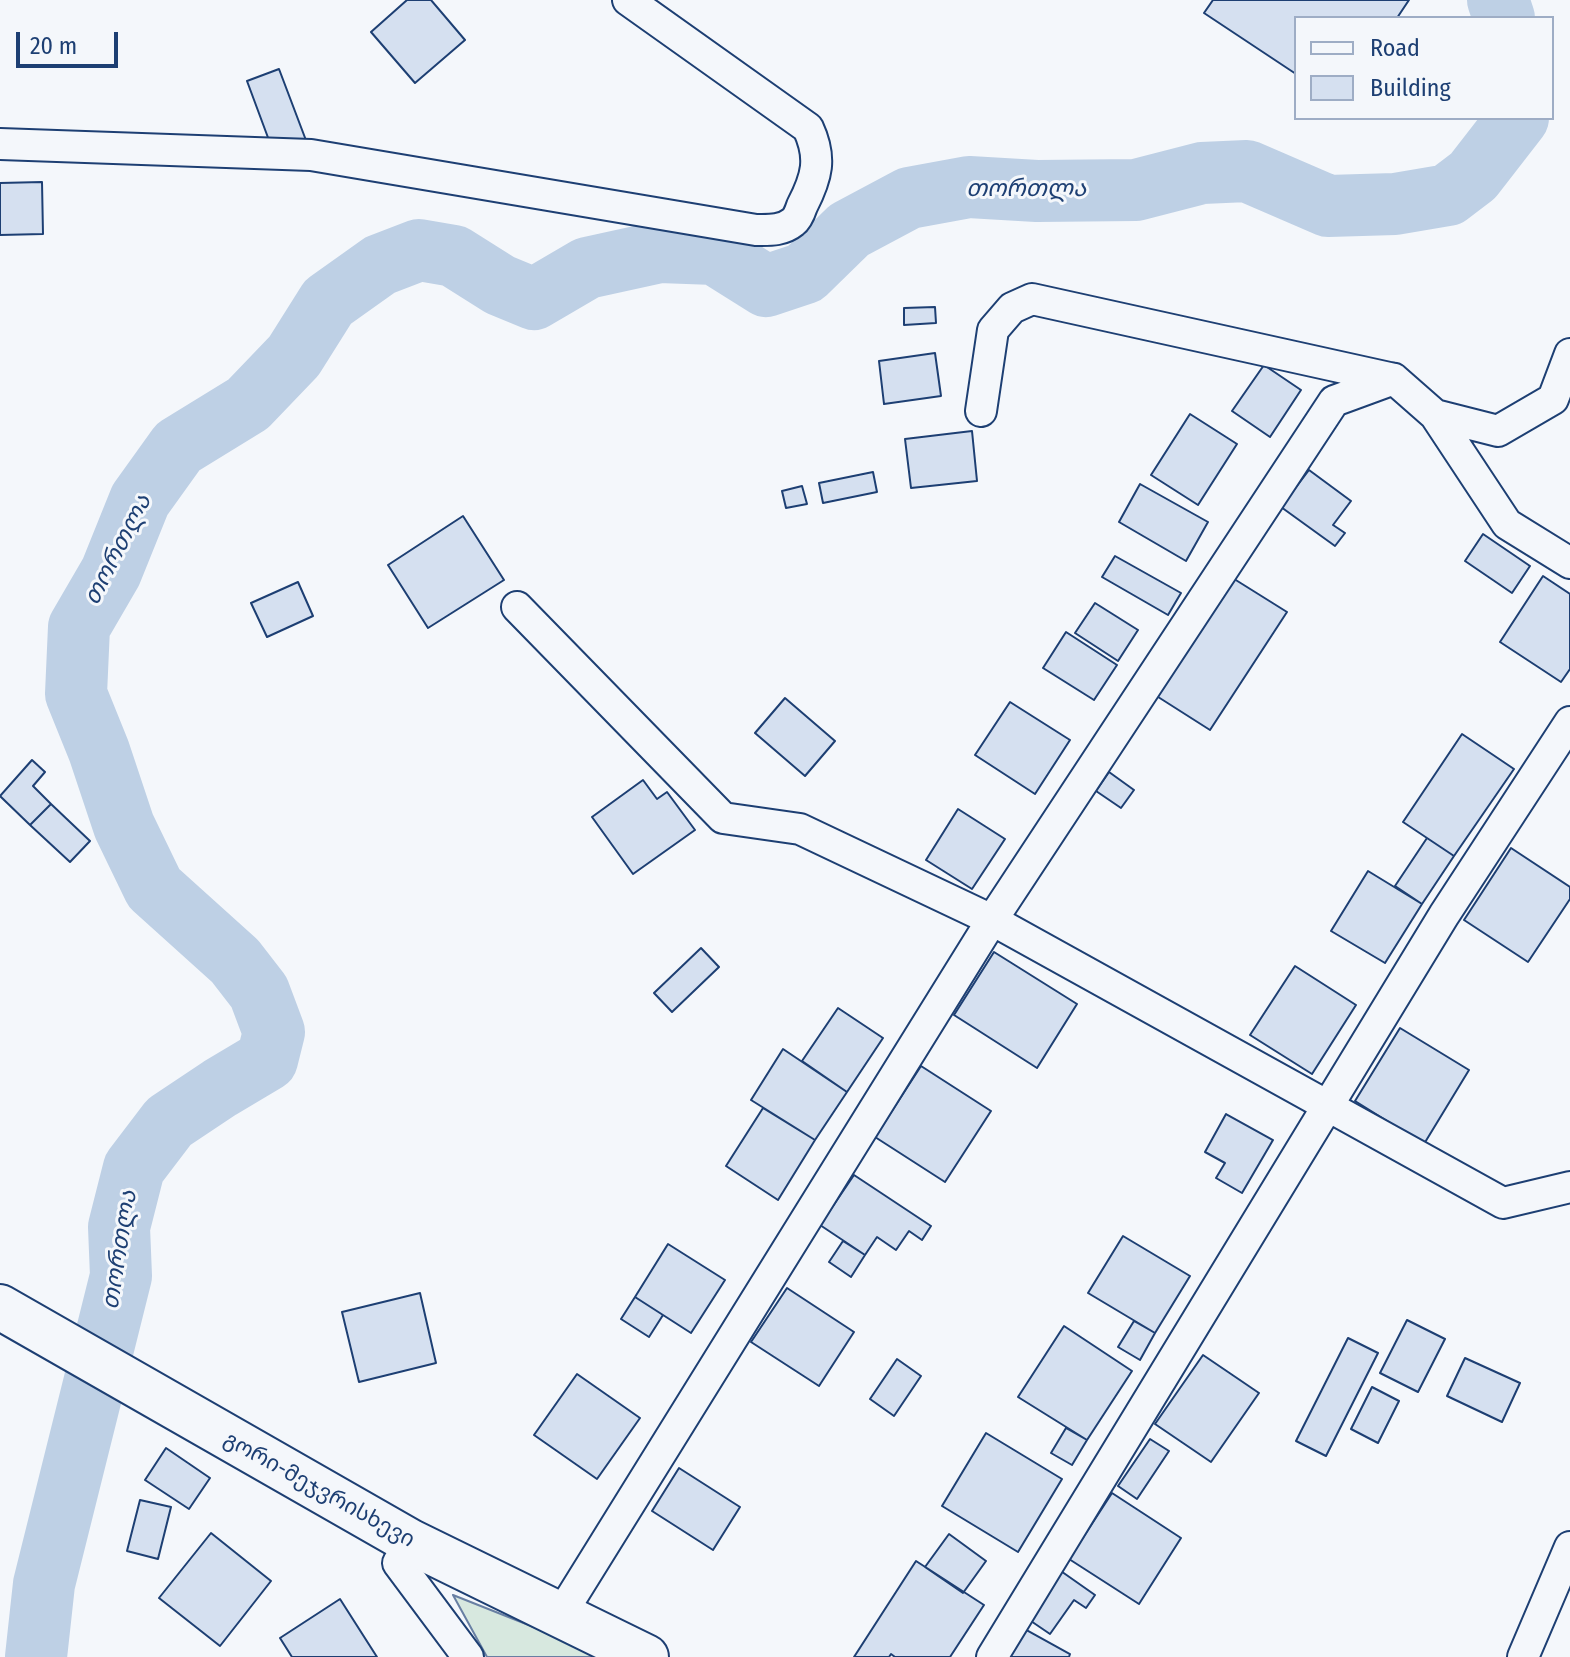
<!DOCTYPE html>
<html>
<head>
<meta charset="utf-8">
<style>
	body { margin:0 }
	#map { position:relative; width:1570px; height:1657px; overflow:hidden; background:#f4f7fb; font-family:"Fira Sans Condensed",sans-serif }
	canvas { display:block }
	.legend { position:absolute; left:1294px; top:16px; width:260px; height:104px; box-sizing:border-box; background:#f4f7fb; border:2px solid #9eadc5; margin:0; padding:10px 14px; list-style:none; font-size:24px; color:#1d3f73 }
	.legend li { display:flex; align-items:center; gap:16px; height:40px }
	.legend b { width:40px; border:2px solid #9eadc5 }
	.scale { position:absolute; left:16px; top:32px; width:102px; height:36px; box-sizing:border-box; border:4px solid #1d3f73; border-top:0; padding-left:10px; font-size:24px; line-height:28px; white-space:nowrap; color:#1d3f73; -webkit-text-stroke:6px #f4f7fb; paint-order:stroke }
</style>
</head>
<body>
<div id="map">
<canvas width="1570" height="1657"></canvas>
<ul class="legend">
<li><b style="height:10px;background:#f4f7fb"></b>Road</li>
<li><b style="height:22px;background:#d5e0f0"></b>Building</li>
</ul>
<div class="scale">20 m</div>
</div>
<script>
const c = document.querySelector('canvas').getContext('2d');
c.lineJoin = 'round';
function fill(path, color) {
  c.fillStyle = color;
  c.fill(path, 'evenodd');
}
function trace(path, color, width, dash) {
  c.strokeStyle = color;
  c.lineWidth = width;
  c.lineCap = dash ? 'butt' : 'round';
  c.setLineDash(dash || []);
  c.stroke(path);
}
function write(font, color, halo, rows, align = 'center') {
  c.font = font + ' "Fira Sans Condensed","Noto Sans Georgian",sans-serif';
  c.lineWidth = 6;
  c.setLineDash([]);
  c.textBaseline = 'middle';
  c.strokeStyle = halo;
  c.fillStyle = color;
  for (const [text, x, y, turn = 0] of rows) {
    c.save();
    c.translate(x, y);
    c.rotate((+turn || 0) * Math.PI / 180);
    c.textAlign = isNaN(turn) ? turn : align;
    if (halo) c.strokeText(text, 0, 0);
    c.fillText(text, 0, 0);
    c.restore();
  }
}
const green = new Path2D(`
	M 453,1595 L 594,1651 L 604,1657 L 487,1657 Z`);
fill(green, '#d7e8df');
trace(green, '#687fa3', 2);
trace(new Path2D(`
	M 1498,0 L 1504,18
	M 36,1657 L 44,1584 L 121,1276 L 119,1227 L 134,1168 L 169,1122 L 220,1088 L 267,1060 L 274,1032 L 259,992 L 235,961 L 154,888 L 124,826 L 99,751 L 76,694 L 79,627 L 111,572 L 140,500 L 178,447 L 248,404 L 294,356 L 328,302 L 380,265 L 419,250 L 454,256 L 500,285 L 534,299 L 587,268 L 660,252 L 715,254 L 766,286 L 805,273 L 849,230 L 909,198 L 969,187 L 1037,191 L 1136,190 L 1202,173 L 1247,171 L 1328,206 L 1395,204 L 1448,195 L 1473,176 L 1518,118`), '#bed0e5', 62);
const building = new Path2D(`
	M 407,0 L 431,0 L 465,40 L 415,83 L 371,32 Z
	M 1213,0 L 1409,0 L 1397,18 L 1296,18 L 1296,74 L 1204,13 Z
	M 279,69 L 307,143 L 270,143 L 247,81 Z
	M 42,182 L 43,234 L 0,235 L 0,183 Z
	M 935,307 L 936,323 L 904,325 L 904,308 Z
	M 935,353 L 941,396 L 884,404 L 879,361 Z
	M 1264,365 L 1301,390 L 1270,437 L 1232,411 Z
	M 1190,414 L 1237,444 L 1198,505 L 1151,475 Z
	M 972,431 L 977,481 L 911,488 L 905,439 Z
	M 1309,470 L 1351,501 L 1333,525 L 1345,533 L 1335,546 L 1281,507 Z
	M 873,472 L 877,492 L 823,503 L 819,483 Z
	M 1140,484 L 1208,522 L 1186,561 L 1119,522 Z
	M 802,486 L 807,504 L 786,508 L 782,491 Z
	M 463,516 L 504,580 L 428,628 L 388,565 Z
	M 1483,534 L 1530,566 L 1512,593 L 1465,561 Z
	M 1115,556 L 1181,593 L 1168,615 L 1102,577 Z
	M 1543,576 L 1570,594 L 1570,669 L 1561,682 L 1500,642 Z
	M 1231,577 L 1287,612 L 1210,730 L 1155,695 Z
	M 298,582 L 313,616 L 267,637 L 251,603 Z
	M 1095,603 L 1138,630 L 1118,661 L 1075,633 Z
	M 1066,632 L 1117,665 L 1094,700 L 1043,668 Z
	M 785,698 L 835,741 L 805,776 L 755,733 Z
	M 1010,702 L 1070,740 L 1035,794 L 975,755 Z
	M 1462,734 L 1514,769 L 1454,856 L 1403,822 Z
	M 32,760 L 45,772 L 33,786 L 51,804 L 30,825 L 0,796 Z
	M 1109,772 L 1134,790 L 1121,808 L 1096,791 Z
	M 643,780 L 657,799 L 667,792 L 695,830 L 633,874 L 592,817 Z
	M 51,804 L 90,841 L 70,862 L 30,825 Z
	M 958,809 L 1005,839 L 972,889 L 926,860 Z
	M 1427,838 L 1454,856 L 1422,904 L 1395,886 Z
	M 1511,848 L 1570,887 L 1570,899 L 1528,962 L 1464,920 Z
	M 1368,871 L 1422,904 L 1385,963 L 1331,931 Z
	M 701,948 L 719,967 L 672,1012 L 654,993 Z
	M 994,952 L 1077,1004 L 1037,1068 L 954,1015 Z
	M 1295,966 L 1356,1005 L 1312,1074 L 1250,1035 Z
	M 838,1008 L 883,1038 L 847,1092 L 802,1061 Z
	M 1400,1028 L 1469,1070 L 1424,1144 L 1355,1101 Z
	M 783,1049 L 847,1092 L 815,1140 L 751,1100 Z
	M 921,1066 L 991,1111 L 945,1182 L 875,1137 Z
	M 763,1108 L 815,1140 L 778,1200 L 726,1166 Z
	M 1226,1114 L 1273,1140 L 1242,1193 L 1216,1178 L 1225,1163 L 1205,1152 Z
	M 854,1175 L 931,1226 L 922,1240 L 909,1231 L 896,1250 L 877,1237 L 865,1255 L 820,1225 Z
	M 1123,1236 L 1190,1276 L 1155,1333 L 1088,1293 Z
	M 843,1241 L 865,1255 L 851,1277 L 829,1262 Z
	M 668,1244 L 725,1280 L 691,1333 L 635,1297 Z
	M 787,1288 L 854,1332 L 819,1386 L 751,1342 Z
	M 420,1293 L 436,1363 L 359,1382 L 342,1312 Z
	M 635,1297 L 663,1315 L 649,1337 L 621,1319 Z
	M 1407,1320 L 1445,1339 L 1418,1392 L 1380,1373 Z
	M 1134,1321 L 1155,1333 L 1140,1360 L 1118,1347 Z
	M 1064,1326 L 1132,1371 L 1087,1440 L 1018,1397 Z
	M 1348,1338 L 1378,1353 L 1326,1456 L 1296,1441 Z
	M 1203,1355 L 1259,1393 L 1211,1462 L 1155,1424 Z
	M 1465,1358 L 1520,1383 L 1502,1422 L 1447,1396 Z
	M 897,1359 L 921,1376 L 894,1416 L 870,1399 Z
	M 577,1374 L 640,1418 L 597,1479 L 534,1435 Z
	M 1372,1387 L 1399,1401 L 1378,1443 L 1351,1429 Z
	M 1066,1428 L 1087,1440 L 1072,1465 L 1051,1453 Z
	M 986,1433 L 1062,1479 L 1018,1552 L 942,1506 Z
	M 1150,1439 L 1169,1451 L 1137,1499 L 1118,1486 Z
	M 166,1448 L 210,1478 L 189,1509 L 145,1480 Z
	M 679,1468 L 740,1507 L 713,1550 L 652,1511 Z
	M 1112,1493 L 1181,1538 L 1139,1604 L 1069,1559 Z
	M 140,1500 L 171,1507 L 158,1559 L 127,1551 Z
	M 211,1533 L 271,1581 L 220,1646 L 159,1598 Z
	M 949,1534 L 986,1561 L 963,1593 L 925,1567 Z
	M 916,1561 L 984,1605 L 950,1657 L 895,1657 L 891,1654 L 889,1657 L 854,1657 Z
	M 1058,1569 L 1095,1595 L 1086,1608 L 1074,1600 L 1050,1634 L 1025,1617 Z
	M 340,1599 L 377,1657 L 292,1657 L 280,1638 Z
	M 1023,1628 L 1070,1654 L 1069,1657 L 1007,1657 Z`);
fill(building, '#d5e0f0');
trace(building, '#1d3f73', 2);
const minor = new Path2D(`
	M 0,144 L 311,155 L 756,230 C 769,230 782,231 793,222 C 797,219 800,212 802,206 C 817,177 822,158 808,128 L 628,0
	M 981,411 L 993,330 L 1012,308 L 1032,299 L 1394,379
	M 1435,415 L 1498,431 L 1553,399 L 1570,354
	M 517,607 L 723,818 L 800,829 L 992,920 L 1503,1203 L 1570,1187
	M 411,1542 L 398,1563 L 468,1657
	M 561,1614 L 992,920 L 1334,401 L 1394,379 L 1435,415 L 1507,524 L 1570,563
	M 992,1657 L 1444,915 L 1570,722
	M 1523,1657 L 1570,1547`);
const secondary = new Path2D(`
	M 0,1307 L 411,1542 L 646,1657`);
trace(minor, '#1d3f73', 34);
trace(secondary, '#1d3f73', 48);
trace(minor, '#f4f7fb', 30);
trace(secondary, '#f4f7fb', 44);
write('22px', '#1d3f73', '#f4f7fb', [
	["გორი-მეჯვრისხევი",319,1490,29]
]);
write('italic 24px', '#1d3f73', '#f4f7fb', [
	["თორთლა",1026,189],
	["თორთლა",118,550,-63],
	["თორთლა",120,1250,-81]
]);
</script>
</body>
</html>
